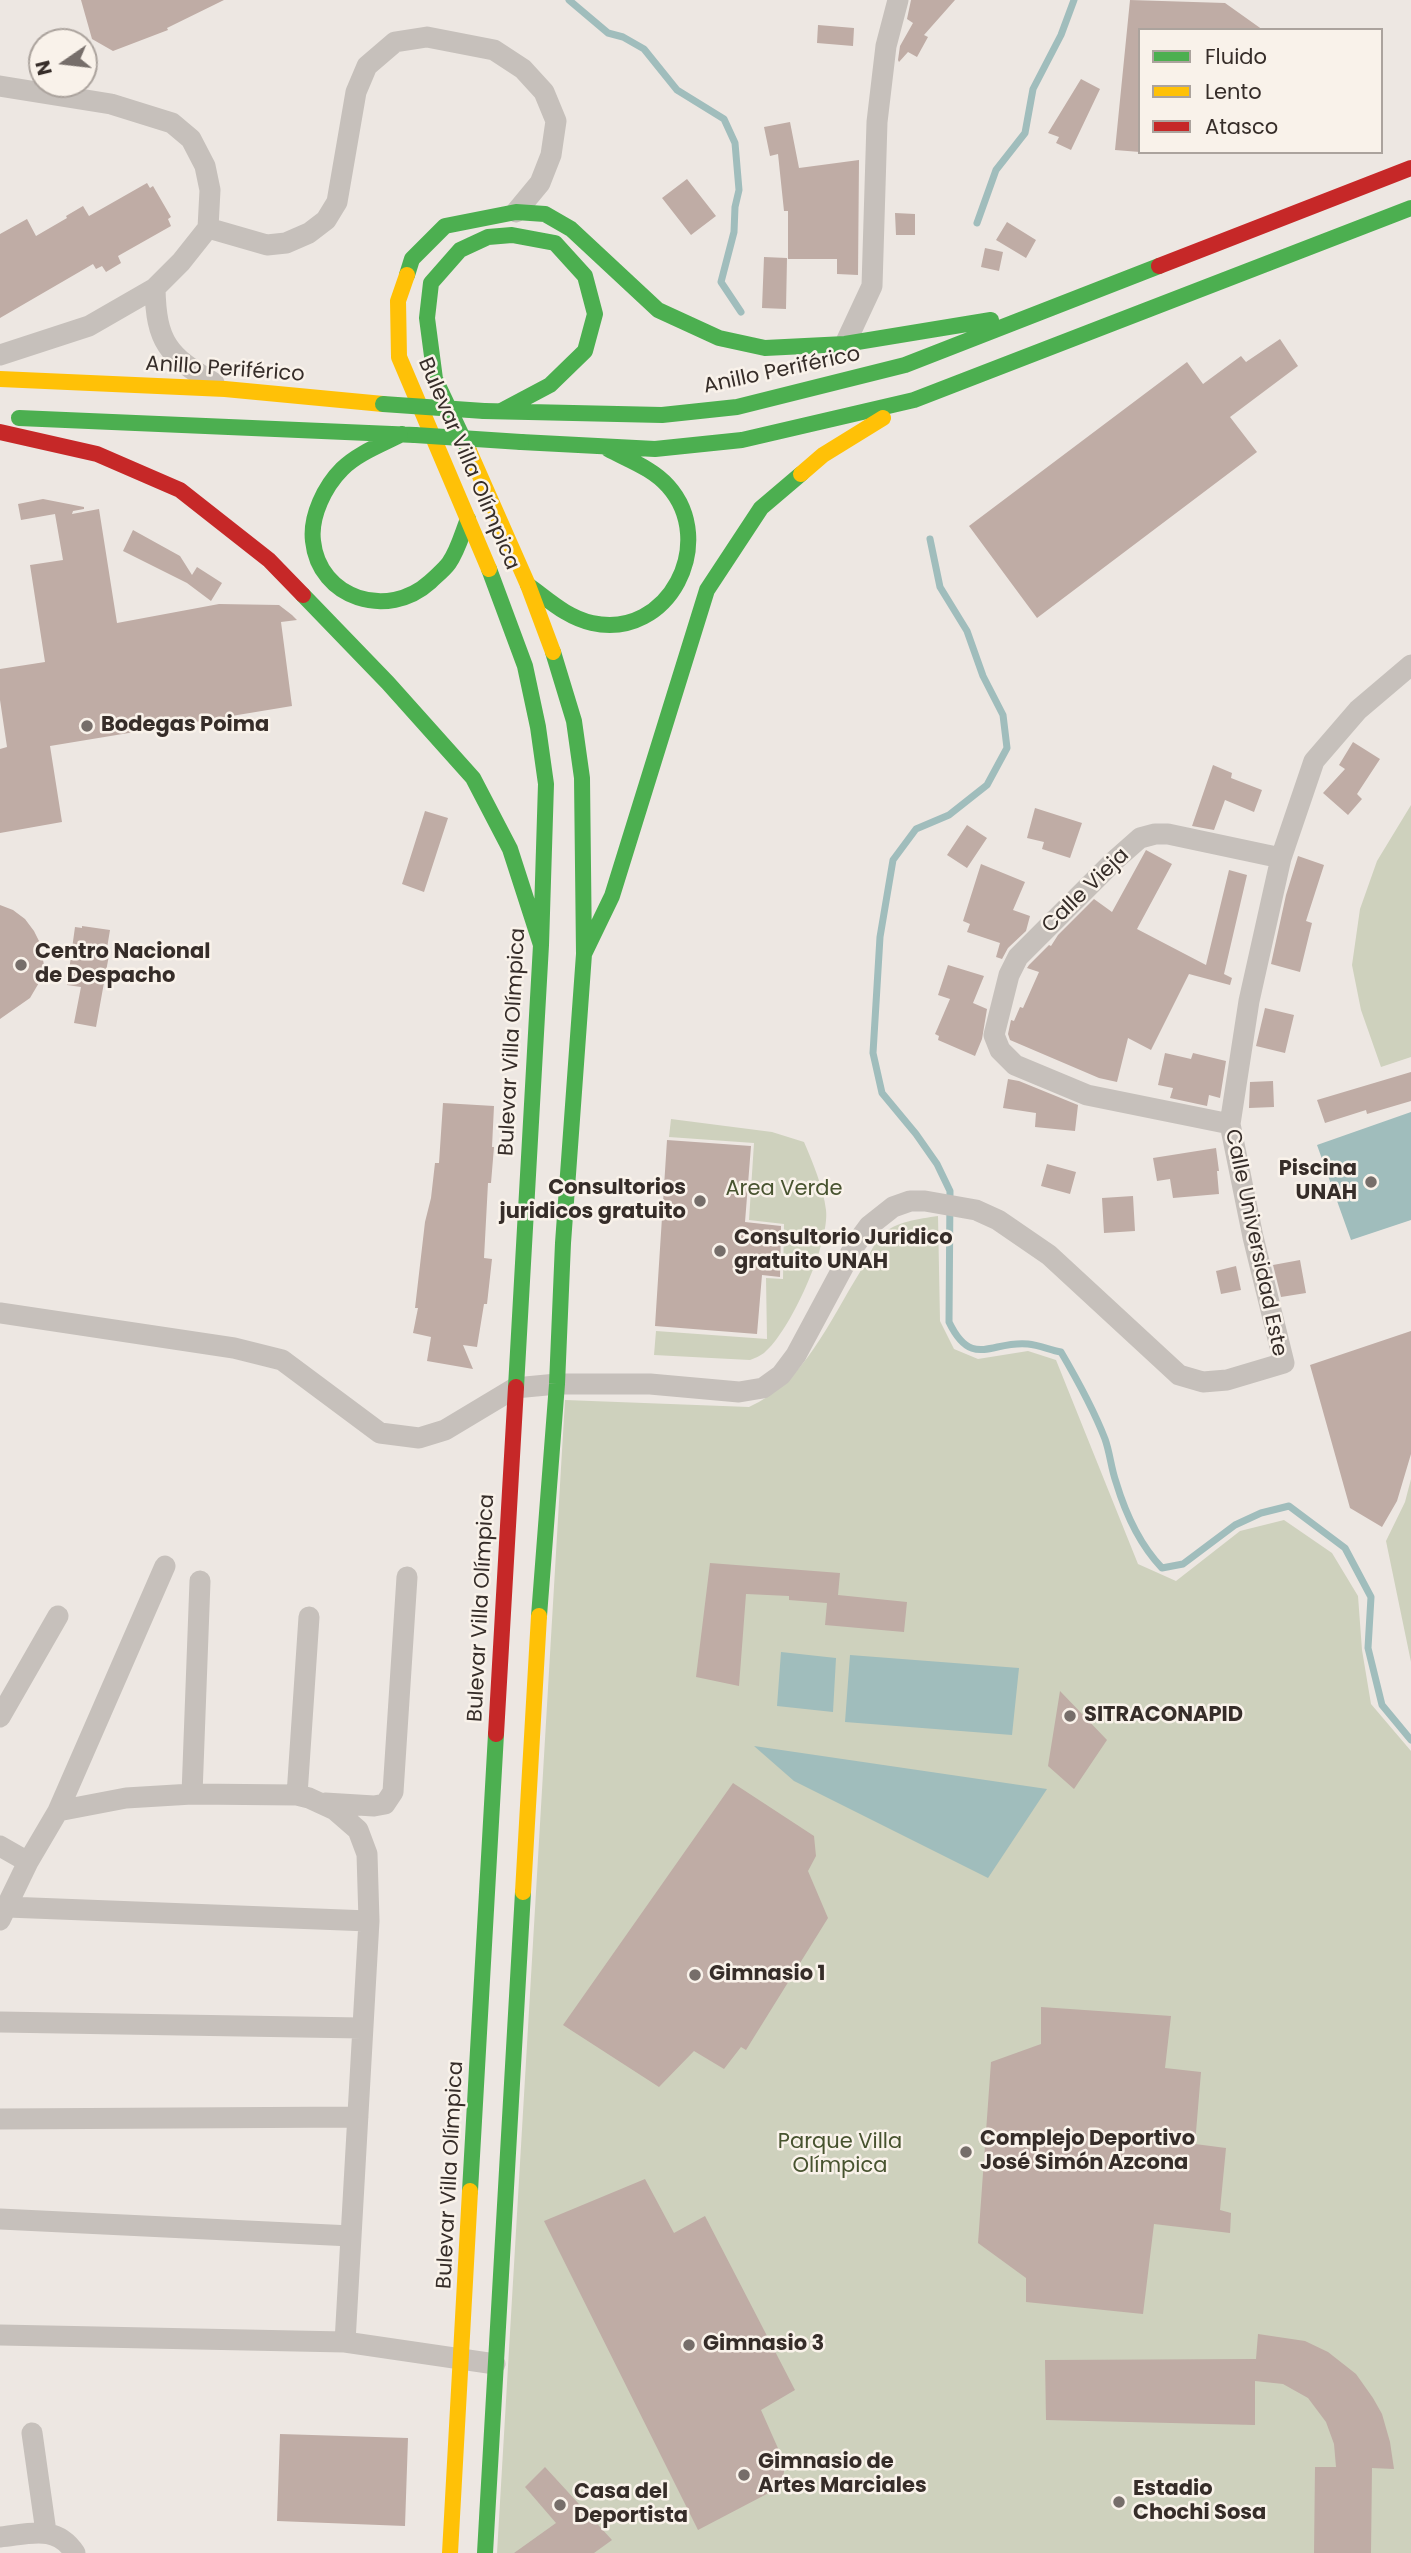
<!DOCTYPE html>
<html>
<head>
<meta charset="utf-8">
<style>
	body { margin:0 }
	#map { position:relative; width:1411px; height:2553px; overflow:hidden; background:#ede7e2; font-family:Poppins,sans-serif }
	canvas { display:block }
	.legend { position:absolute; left:1138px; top:28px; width:245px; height:126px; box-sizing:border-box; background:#f9f2ea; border:2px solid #aba39d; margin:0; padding:9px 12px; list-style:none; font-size:21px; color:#362d29 }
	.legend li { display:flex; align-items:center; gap:14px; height:35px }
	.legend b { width:35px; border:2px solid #aba39d }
	.north { position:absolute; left:28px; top:28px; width:70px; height:70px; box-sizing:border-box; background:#f9f2ea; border:2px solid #aba39d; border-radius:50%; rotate:256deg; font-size:19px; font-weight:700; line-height:28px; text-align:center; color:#362d29 }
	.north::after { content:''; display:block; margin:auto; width:24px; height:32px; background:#766e6a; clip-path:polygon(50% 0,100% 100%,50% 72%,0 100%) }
</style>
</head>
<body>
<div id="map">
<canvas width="1411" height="2553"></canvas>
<ul class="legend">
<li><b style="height:9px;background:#4caf50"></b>Fluido</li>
<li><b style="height:9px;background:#ffc107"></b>Lento</li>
<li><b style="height:9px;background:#c62828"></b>Atasco</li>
</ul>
<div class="north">N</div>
</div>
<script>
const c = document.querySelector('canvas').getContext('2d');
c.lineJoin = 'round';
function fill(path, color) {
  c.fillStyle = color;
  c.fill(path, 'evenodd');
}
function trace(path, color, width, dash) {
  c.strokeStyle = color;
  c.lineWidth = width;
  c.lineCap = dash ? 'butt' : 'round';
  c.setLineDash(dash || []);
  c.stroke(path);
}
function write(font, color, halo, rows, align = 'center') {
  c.font = font + ' Poppins,sans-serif';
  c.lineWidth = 5;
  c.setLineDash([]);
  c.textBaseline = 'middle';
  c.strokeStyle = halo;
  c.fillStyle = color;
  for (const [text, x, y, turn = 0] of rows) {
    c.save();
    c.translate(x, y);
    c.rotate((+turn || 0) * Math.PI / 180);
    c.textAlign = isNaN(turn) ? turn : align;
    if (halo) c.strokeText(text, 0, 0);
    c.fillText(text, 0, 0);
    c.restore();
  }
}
fill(new Path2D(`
	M 1411,805 L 1411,1057 L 1381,1067 L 1361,1010 L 1352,965 L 1360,909 L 1377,861 Z
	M 671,1119 L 772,1132 L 804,1142 C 813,1163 823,1187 826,1210 C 830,1243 790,1332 764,1353 C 760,1356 755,1358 750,1360 L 654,1355 L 656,1331 L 767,1339 L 766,1278 L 783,1279 L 784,1224 L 749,1220 L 754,1143 L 669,1137 Z
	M 938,1216 L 940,1321 L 954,1349 L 978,1359 L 1028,1351 L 1056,1360 L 1138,1564 L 1176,1581 L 1240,1531 L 1284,1520 L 1332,1553 L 1358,1596 L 1362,1650 L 1371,1704 L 1411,1751 L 1411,2553 L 497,2553 L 565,1400 L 749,1407 C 804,1383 830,1320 860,1272 C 867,1260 873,1244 882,1235 C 896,1221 919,1219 938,1216 Z
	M 1411,1479 L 1411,1662 L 1386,1541 L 1405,1502 Z`), '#ced1bd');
fill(new Path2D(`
	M 1411,1112 L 1411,1220 L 1351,1240 L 1317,1145 Z
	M 781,1652 L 836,1658 L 833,1712 L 777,1706 Z
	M 850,1655 L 1019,1668 L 1012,1735 L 845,1722 Z
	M 754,1746 L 1047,1789 L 988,1878 L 794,1781 Z`), '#a0bdbc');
trace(new Path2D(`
	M 569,0 L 608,33 L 623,37 L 644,49 L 677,90 L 724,119 L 735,143 L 739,190 L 735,207 L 734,232 L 721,282 L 741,312
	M 977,223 L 996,170 L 1025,133 L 1033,89 L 1061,35 L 1074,0
	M 930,539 L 940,587 L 967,631 L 983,676 L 1003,715 L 1007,748 L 987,785 L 949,815 L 916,829 L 893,860 L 880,937 L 873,1053 L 882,1093 L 916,1134 L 937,1164 L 950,1191 L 949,1322 C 972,1370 992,1340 1028,1344 C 1039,1345 1050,1350 1061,1352 C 1078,1381 1093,1408 1105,1439 C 1110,1453 1111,1468 1116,1482 C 1125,1512 1140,1545 1162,1568 L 1183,1564 L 1235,1525 L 1261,1513 L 1289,1506 L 1345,1548 L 1371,1597 L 1368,1648 L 1382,1705 L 1411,1740`), '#a0bdbc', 7);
fill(new Path2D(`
	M 81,0 L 224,0 L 167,28 L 168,30 L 113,51 L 92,39 Z
	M 911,0 L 955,0 L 924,35 L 928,37 L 917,57 L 908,52 L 899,62 L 898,60 L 900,46 L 913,23 L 907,19 Z
	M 1130,0 L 1225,3 L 1263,30 L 1140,30 L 1140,152 L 1115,150 Z
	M 818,25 L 854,28 L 853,46 L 817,43 Z
	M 1081,79 L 1100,89 L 1071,150 L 1056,143 L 1059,137 L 1048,133 Z
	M 790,122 L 799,168 L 859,160 L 858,275 L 837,274 L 837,259 L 788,259 L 788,211 L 784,211 L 778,154 L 770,156 L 764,127 Z
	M 687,179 L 716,216 L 691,235 L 662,198 Z
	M 147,183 L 150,188 L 153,186 L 171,217 L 168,219 L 171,226 L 118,256 L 121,263 L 106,272 L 102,266 L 96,269 L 93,264 L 0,318 L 0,234 L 27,219 L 36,236 L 67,218 L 66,216 L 83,206 L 89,216 Z
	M 895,213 L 915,214 L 915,235 L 896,235 Z
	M 1007,222 L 1036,240 L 1026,258 L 996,240 Z
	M 985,248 L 1003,252 L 999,271 L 981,267 Z
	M 764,257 L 787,258 L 786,309 L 762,308 Z
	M 1280,339 L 1298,366 L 1230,417 L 1257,452 L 1037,618 L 969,526 L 1187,362 L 1203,384 L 1241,356 L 1246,362 Z
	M 43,499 L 84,507 L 84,509 L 73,511 L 72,514 L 99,509 L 117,623 L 219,604 L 279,605 L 292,615 L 297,620 L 281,622 L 292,706 L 50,746 L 62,822 L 0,833 L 0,749 L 7,747 L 0,700 L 0,669 L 45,662 L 30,565 L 63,560 L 55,514 L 21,520 L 18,504 Z
	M 133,530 L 180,556 L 192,575 L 197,567 L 222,583 L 211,601 L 187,583 L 123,551 Z
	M 1353,742 L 1380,759 L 1357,794 L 1362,799 L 1348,815 L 1323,793 L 1345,769 L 1339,765 Z
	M 1213,765 L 1232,773 L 1231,778 L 1262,790 L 1254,812 L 1225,800 L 1214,830 L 1192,826 Z
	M 1035,808 L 1082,823 L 1070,858 L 1042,849 L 1044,842 L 1027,838 Z
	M 425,811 L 448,818 L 424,892 L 402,884 Z
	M 967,825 L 987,838 L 967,868 L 947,855 Z
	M 1146,850 L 1172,864 L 1137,929 L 1206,965 L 1229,870 L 1247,875 L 1224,974 L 1232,978 L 1230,985 L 1189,974 L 1151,1050 L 1128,1038 L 1117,1082 L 1099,1078 L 1010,1040 L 1008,1034 L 1011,1020 L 1014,1021 L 1020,1007 L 1023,1008 L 1039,972 L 1027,968 L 1029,965 L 1049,945 L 1051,946 L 1058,935 L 1094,899 L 1112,912 Z
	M 1298,856 L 1324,865 L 1306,921 L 1312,923 L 1300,972 L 1271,964 L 1286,895 Z
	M 981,864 L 1025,882 L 1013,910 L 1030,916 L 1026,931 L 1008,948 L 1002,959 L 996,957 L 1000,943 L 967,932 L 970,924 L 963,921 Z
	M 0,905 L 13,910 L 25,919 L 34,931 L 40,943 L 47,982 L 40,981 L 30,998 L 0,1019 Z
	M 82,926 L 110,930 L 106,954 L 109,955 L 96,1027 L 74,1023 L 81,987 L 67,985 L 75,927 L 82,928 Z
	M 948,965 L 984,976 L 973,1003 L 987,1009 L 982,1039 L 975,1056 L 938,1040 L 939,1036 L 935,1034 L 950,999 L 938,995 Z
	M 1265,1008 L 1294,1015 L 1285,1053 L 1256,1046 Z
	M 1165,1053 L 1191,1059 L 1193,1053 L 1226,1061 L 1220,1098 L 1209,1095 L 1207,1106 L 1170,1098 L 1173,1088 L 1158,1085 Z
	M 1411,1072 L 1411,1101 L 1367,1114 L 1366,1110 L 1325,1123 L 1317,1100 Z
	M 1008,1079 L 1019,1081 L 1078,1105 L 1075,1131 L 1035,1127 L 1036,1113 L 1003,1108 Z
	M 1273,1081 L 1274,1107 L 1249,1108 L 1250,1082 Z
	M 443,1103 L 494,1106 L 492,1147 L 494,1147 L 491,1183 L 488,1183 L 484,1258 L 492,1259 L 487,1304 L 484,1304 L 477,1347 L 463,1345 L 473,1369 L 427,1361 L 431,1337 L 413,1333 L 418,1308 L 415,1308 L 425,1222 L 431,1198 L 435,1163 L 439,1163 Z
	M 667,1140 L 751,1146 L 745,1222 L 781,1226 L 780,1277 L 762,1275 L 757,1334 L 655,1326 Z
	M 1216,1148 L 1219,1171 L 1217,1171 L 1219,1194 L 1173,1198 L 1170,1179 L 1157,1181 L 1153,1158 Z
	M 1047,1164 L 1076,1172 L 1070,1194 L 1041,1186 Z
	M 1133,1196 L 1135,1231 L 1104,1233 L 1102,1198 Z
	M 1300,1260 L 1306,1293 L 1281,1297 L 1273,1265 Z
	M 1236,1266 L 1241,1290 L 1221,1294 L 1216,1271 Z
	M 1411,1331 L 1411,1454 L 1397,1501 L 1382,1527 L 1350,1508 L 1310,1365 Z
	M 710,1563 L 840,1573 L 838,1595 L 907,1602 L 904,1632 L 825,1625 L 827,1603 L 789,1600 L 789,1596 L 746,1594 L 739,1686 L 696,1677 Z
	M 1060,1691 L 1107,1740 L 1074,1789 L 1048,1766 Z
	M 733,1783 L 814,1836 L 816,1856 L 808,1871 L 828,1918 L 746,2050 L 741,2047 L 724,2069 L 694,2051 L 659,2087 L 563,2025 Z
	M 1041,2007 L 1171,2016 L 1165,2068 L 1201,2072 L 1195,2144 L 1226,2148 L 1220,2210 L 1231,2213 L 1230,2233 L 1154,2224 L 1143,2314 L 1026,2302 L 1026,2278 L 978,2243 L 991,2062 L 1041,2044 Z
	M 645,2179 L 674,2233 L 705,2216 L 795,2390 L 761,2410 L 785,2464 L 782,2486 L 698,2530 L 544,2221 Z
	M 1258,2334 L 1305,2341 L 1328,2352 L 1356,2374 L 1373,2398 L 1382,2414 L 1390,2442 L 1394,2469 L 1372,2468 L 1371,2553 L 1314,2553 L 1315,2467 L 1336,2467 L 1334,2444 L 1326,2422 L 1308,2398 L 1283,2384 L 1255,2381 L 1255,2425 L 1046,2420 L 1045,2360 L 1256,2359 Z
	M 280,2434 L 408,2438 L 405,2526 L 277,2521 Z
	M 545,2467 L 612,2540 L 594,2553 L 514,2553 L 556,2523 L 525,2487 Z`), '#bfaca5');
trace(new Path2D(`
	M 0,86 L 111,104 L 172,123 L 191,139 L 205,166 L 210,190 L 208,228 L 181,262 L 155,288 L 89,326 L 0,355
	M 208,228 L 267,245 L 286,243 L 309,233 L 326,220 L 337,202 L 356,92 L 367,66 L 395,42 L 427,37 L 494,50 L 523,69 L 544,92 L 556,121 L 551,155 L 540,183 L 516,212
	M 155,288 C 156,342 168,356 214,383
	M 845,344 L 872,286 L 877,122 L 886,46 L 898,0
	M 1230,1124 L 1087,1095 L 1015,1065 L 1000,1050 L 994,1035 L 1009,975 L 1018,957 L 1114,861 L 1140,838 L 1155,834 L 1168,834 L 1281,858
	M 0,1313 L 234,1348 L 282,1360 L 380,1433 L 419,1438 L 445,1430 L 515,1388 L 557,1384 L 650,1384 L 739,1392 L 763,1388 L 781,1375 L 796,1355 L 855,1245 L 869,1226 L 893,1207 L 910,1201 L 925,1201 L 976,1210 L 998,1220 L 1049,1255 L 1179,1375 L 1203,1382 L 1227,1380 L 1284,1363 L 1253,1237 L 1230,1124 L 1249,1001 L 1281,858 L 1314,761 L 1358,710 L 1411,665
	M 0,1717 L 58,1616
	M 192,1794 L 200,1581
	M 297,1795 L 309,1617
	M 325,1803 L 374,1806 L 385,1804 L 393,1792 L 407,1577
	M 58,1811 L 126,1798 L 192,1794 L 297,1795 L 309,1798 L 335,1810 L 358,1830 L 367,1854 L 369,1921 L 345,2342
	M 0,1846 L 28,1862
	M 7,1907 L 369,1921
	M 0,1920 L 28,1862 L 58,1811 L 165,1566
	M 0,2022 L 361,2028
	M 0,2119 L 358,2117
	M 0,2219 L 351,2236
	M 0,2335 L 345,2342 L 495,2364
	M 32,2433 L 46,2532
	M 0,2537 C 30,2534 56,2524 75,2553`), '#c6c0bb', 21);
trace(new Path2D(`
	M 407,275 L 412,259 L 445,226 L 516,212 L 545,214 L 571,229 L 658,310 L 719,338 L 765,348 L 845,344 L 991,320
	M 484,411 L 662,415 L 737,407 L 905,365 L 1159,266
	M 19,418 L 415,435
	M 402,434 C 383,444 358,453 342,469 C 325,486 310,516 313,541 C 319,599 388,620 430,582 C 436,576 444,570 449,563 C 458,550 462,534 468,519
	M 521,442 L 655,449 L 742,440 L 914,400 L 1411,208
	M 469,451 L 435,379 L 427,318 L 431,283 L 460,250 L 488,237 L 512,235 L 555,243 L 585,276 L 595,314 L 585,351 L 550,385 L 501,411
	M 489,569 L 525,666 L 538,727 L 546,784 L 541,945 L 516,1387
	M 528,585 C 549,600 566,617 592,623 C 669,640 718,542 668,486 C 652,468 628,460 608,449
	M 303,595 L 388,683 L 473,778 L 510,849 L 541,945
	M 584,954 L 612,896 L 707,590 L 761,508 L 801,474
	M 539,1616 L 557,1384 L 563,1243 L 584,954 L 582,778 L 574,721 L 553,652
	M 470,2191 L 496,1734
	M 485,2553 L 523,1892`), '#4caf50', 16);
trace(new Path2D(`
	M 407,275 L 398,301 L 399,357 L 489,569
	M 0,379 L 225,389 L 383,404
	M 469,451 L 528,585 L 553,652
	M 801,474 L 823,455 L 883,418
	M 523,1892 L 539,1616
	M 450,2553 L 470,2191`), '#ffc107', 16);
trace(new Path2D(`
	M 1159,266 L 1411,168
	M 0,432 L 97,454 L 180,490 L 269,560 L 303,595
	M 496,1734 L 516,1387`), '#c62828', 16);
trace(new Path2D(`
	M 383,404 L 484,411
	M 415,435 L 521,442`), '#4caf50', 16);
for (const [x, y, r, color] of [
	[87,726,7,"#766e6a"],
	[21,965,7,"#766e6a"],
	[1371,1182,7,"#766e6a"],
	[700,1201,7,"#766e6a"],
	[720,1251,7,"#766e6a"],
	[1070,1716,7,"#766e6a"],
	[695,1975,7,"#766e6a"],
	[966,2152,7,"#766e6a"],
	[689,2345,7,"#766e6a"],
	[744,2475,7,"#766e6a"],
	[1119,2502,7,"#766e6a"],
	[560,2505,7,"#766e6a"]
]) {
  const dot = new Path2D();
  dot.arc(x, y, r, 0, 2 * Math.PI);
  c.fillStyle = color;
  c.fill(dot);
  trace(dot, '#f9f2ea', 2.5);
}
write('21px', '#362d29', '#f9f2ea', [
	["Anillo Periférico",225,370,4],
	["Anillo Periférico",782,371,-12],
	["Bulevar Villa Olímpica",468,464,67],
	["Calle Vieja",1086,891,-44],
	["Bulevar Villa Olímpica",513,1042,-87],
	["Calle Universidad Este",1255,1243,78],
	["Bulevar Villa Olímpica",482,1608,-87],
	["Bulevar Villa Olímpica",451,2175,-87]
]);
write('bold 21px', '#362d29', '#f9f2ea', [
	["Bodegas Poima",101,726],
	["Centro Nacional",35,953],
	["de Despacho",35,977],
	["Piscina",1357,1170,"right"],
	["UNAH",1357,1194,"right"],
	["Consultorios",686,1189,"right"],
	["juridicos gratuito",686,1213,"right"],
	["Consultorio Juridico",734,1239],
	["gratuito UNAH",734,1263],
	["SITRACONAPID",1084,1716],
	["Gimnasio 1",709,1975],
	["Complejo Deportivo",980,2140],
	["José Simón Azcona",980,2164],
	["Gimnasio 3",703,2345],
	["Gimnasio de",758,2463],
	["Artes Marciales",758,2487],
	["Estadio",1133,2490],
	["Chochi Sosa",1133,2514],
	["Casa del",574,2493],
	["Deportista",574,2517]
], 'left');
write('21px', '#47532f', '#f9f2ea', [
	["Area Verde",784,1190],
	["Parque Villa",840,2143],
	["Olímpica",840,2167]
]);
</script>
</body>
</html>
